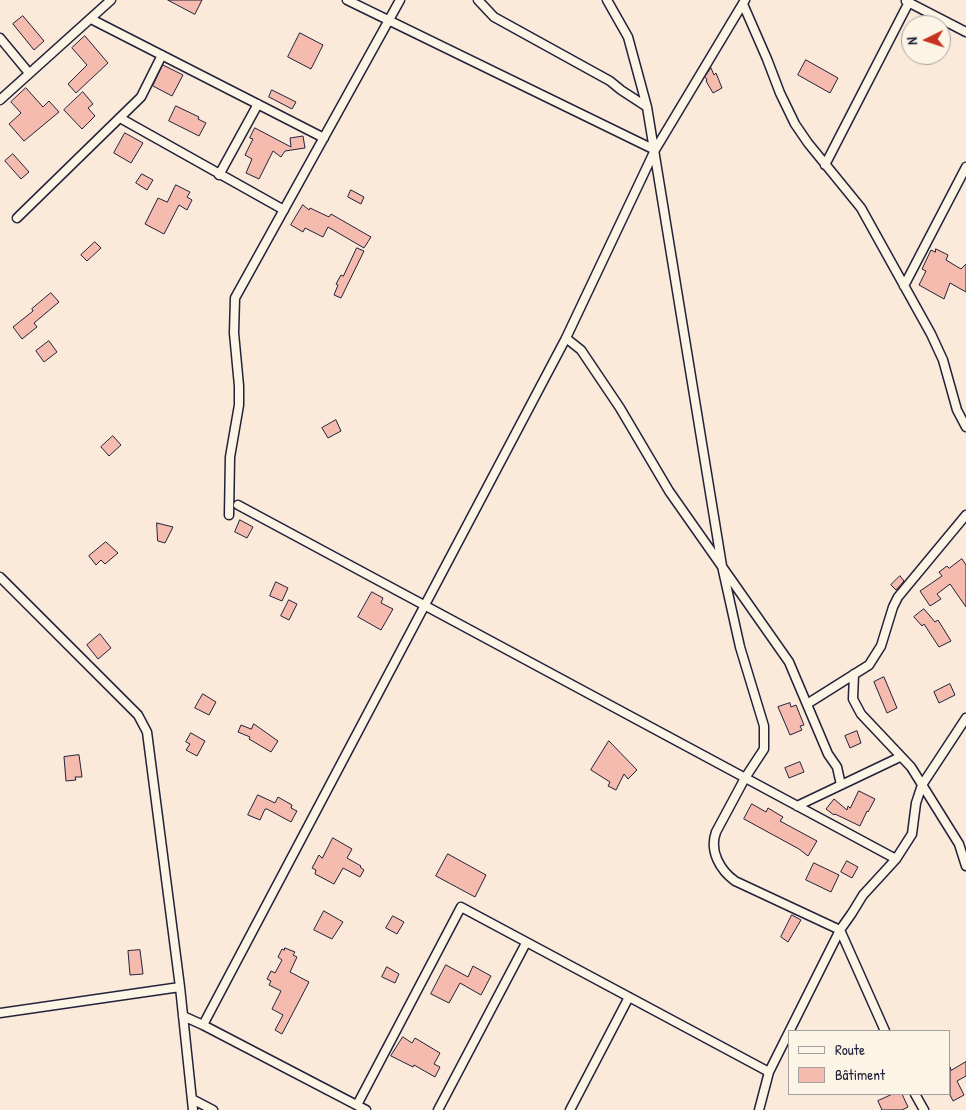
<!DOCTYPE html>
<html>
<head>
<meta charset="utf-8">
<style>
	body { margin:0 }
	#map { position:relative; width:966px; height:1110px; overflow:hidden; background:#fbe9da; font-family:"Patrick Hand",sans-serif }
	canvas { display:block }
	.legend { position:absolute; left:788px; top:1030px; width:162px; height:65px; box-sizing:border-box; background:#fcf5e5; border:1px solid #a5a1a1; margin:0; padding:6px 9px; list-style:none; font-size:15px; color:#22223b }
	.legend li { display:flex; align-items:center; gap:10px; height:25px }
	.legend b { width:25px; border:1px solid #a5a1a1 }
	.north { position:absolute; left:901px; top:15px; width:50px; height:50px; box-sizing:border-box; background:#fcf5e5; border:1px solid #a5a1a1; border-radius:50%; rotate:266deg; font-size:14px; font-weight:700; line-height:20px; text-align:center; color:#22223b }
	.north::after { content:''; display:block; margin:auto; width:18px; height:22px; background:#c8321e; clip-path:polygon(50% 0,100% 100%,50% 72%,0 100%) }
</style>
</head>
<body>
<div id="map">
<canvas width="966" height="1110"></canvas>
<ul class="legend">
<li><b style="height:6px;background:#fcf5e5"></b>Route</li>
<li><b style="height:14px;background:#f5bbae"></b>Bâtiment</li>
</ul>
<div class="north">N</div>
</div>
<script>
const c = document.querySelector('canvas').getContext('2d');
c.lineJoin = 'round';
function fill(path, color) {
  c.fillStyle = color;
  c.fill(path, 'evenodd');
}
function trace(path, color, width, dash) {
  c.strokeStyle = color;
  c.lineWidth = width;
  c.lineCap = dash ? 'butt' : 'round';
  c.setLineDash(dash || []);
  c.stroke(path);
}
const building = new Path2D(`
	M 168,0 L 202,0 L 195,14 Z
	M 23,16 L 44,41 L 34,50 L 13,24 Z
	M 300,33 L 323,45 L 311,69 L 288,57 Z
	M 85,36 L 108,63 L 76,93 L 68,84 L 87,65 L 72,48 Z
	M 806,60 L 838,78 L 830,93 L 798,75 Z
	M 163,65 L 183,75 L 172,96 L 153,86 Z
	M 711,68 L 714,75 L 716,73 L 722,88 L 713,93 L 706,81 L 707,80 L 705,77 Z
	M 26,88 L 43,107 L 49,101 L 59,112 L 24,141 L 9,124 L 21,113 L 11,102 Z
	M 272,90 L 296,102 L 292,109 L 269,97 Z
	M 83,92 L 93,104 L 88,108 L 95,116 L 82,129 L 64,110 Z
	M 176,106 L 199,117 L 198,119 L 206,123 L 199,136 L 169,121 Z
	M 255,128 L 291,147 L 290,138 L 303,136 L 305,148 L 285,151 L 281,157 L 273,151 L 259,179 L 246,173 L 252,159 L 245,155 L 253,139 L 250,138 Z
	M 125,133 L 143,143 L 131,163 L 114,153 Z
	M 13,154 L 29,172 L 21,179 L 5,161 Z
	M 142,174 L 153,180 L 147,190 L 136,183 Z
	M 176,185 L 190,192 L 187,197 L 192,200 L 187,210 L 179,205 L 164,234 L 145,224 L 158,198 L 167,202 Z
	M 351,190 L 364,197 L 361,204 L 348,197 Z
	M 303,205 L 309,210 L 310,208 L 329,217 L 331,214 L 371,237 L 364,248 L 328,227 L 323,237 L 305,228 L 303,232 L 291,225 Z
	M 95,242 L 101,248 L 87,261 L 81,255 Z
	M 357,248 L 364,251 L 341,298 L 334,295 L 338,285 L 336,284 L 341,275 L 343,276 Z
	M 936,249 L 948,255 L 946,260 L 961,269 L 966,264 L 966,292 L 950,283 L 944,299 L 919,285 L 926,271 L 922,269 L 931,250 L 935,252 Z
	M 51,293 L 59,302 L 34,323 L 37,327 L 22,339 L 13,327 L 33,311 L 32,309 Z
	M 49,341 L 57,352 L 44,362 L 36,351 Z
	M 336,420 L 341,431 L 328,438 L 322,428 Z
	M 113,436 L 121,445 L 109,456 L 101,447 Z
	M 240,520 L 253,527 L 247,538 L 235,532 Z
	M 157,523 L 173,527 L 165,543 L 158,541 Z
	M 106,542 L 118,553 L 105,564 L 101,560 L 96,565 L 89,556 Z
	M 962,559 L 966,565 L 966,607 L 950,584 L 937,594 L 941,599 L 930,606 L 920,591 L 942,576 L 939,572 L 947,566 L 949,568 Z
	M 900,576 L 904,581 L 896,590 L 891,585 Z
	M 276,582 L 288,588 L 282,601 L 270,596 Z
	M 372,592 L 383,598 L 381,603 L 393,609 L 381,630 L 358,617 Z
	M 289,600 L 297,604 L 289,620 L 281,616 Z
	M 924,609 L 935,622 L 938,620 L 951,641 L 939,647 L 924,624 L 922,626 L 914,617 Z
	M 100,634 L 111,648 L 98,659 L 87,645 Z
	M 884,677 L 897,708 L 887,713 L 874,682 Z
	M 950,684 L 955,695 L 939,703 L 934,692 Z
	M 203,694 L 216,702 L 209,715 L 195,708 Z
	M 790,703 L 791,707 L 796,705 L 804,725 L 800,726 L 802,730 L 790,735 L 778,707 Z
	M 254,724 L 278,741 L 271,752 L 249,739 L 250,737 L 238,732 L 241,725 L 251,729 Z
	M 857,731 L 861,743 L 850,748 L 845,736 Z
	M 191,733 L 205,741 L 197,756 L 186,750 L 190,744 L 186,742 Z
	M 609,741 L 637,770 L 628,779 L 624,774 L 616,790 L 608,786 L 610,782 L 591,770 Z
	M 79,755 L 82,777 L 75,777 L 76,780 L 66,781 L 64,757 Z
	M 800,762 L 804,772 L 789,778 L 785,768 Z
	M 859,791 L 875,799 L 868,812 L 867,811 L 860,826 L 835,814 L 834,815 L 826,809 L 834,799 L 847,810 L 848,806 L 850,808 Z
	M 258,795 L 275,803 L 278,797 L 292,805 L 291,808 L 297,811 L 291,822 L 267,809 L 265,809 L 260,820 L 248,815 Z
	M 752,804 L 766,812 L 768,808 L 783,817 L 780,821 L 817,841 L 808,856 L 799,849 L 744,819 Z
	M 333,838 L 352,849 L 347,858 L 361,866 L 360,867 L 364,870 L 360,877 L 343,868 L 334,884 L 315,874 L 316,870 L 312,868 L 319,855 L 322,858 Z
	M 448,854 L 486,875 L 475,897 L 436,876 Z
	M 847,861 L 858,867 L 852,878 L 841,872 Z
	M 814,863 L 839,875 L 831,892 L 806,880 Z
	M 324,911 L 343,922 L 332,939 L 314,930 Z
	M 792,915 L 801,920 L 788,942 L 781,937 Z
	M 393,916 L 404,922 L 397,934 L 386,928 Z
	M 285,948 L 295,952 L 293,955 L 297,957 L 290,972 L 309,982 L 282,1034 L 275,1030 L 283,1015 L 272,1009 L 281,991 L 269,985 L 271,981 L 267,979 L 271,971 L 275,973 L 282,960 L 278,957 L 282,949 L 284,950 Z
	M 140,950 L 143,974 L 130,975 L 128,951 Z
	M 446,965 L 468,977 L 473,966 L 491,976 L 481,995 L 460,983 L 449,1003 L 431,994 Z
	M 387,967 L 399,974 L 395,983 L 382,977 Z
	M 403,1037 L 412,1043 L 415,1038 L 440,1053 L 434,1064 L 440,1067 L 435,1077 L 414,1065 L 413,1067 L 391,1056 Z
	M 966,1062 L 966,1076 L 957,1081 L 964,1095 L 953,1101 L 950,1095 L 950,1067 L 951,1070 Z
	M 893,1094 L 902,1094 L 908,1107 L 902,1110 L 882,1110 L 878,1101 Z`);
fill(building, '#f5bbae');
trace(building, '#22223b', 1);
const street = new Path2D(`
	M 347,0 L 655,150
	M 478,0 L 494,17 L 610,81 L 621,90 L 647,107
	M 607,0 L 628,37 L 647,107 L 722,566 L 740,647 L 764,726 L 764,749 L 745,778 L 716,832 C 709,851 720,870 735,881 L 840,930 L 885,1031
	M 906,1 L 966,32
	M 743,4 L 767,59 L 780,93 L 795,124 L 808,143 L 861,208 L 931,334 L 943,360 L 957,410 L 966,427
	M 91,19 L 324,138
	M 0,38 L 29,73
	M 0,100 L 111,0
	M 120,118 L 284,210
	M 825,165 L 909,2
	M 219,175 L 258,104
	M 17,218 L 141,97 L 162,55
	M 904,286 L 966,167
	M 566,338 L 581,350 L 620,408 L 669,491 L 789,662 L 828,754 L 837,767 L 841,785
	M 238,505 L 896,859
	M 229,515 L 230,457 L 239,405 L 239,386 L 234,333 L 235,298 L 400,0
	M 0,577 L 138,715 L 147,732 L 180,987 L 193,1110
	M 854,674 L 853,699 L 861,714 L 911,767 L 959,844 L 966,866
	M 807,704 L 869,665 L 881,646 L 893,607 L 898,597 L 966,515
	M 797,806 L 900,757
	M 0,1013 L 180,987
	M 183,1016 L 203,1025 L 366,1110
	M 203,1025 L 566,338 L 655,150 L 745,0
	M 915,1094 L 924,1110
	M 192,1099 L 213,1110
	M 357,1105 L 461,907 L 769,1072
	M 438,1110 L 526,943
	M 570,1110 L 629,997
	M 759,1110 L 769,1072 L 840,930 L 852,913 L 863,895 L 896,859 L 912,834 L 916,803 L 922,785 L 966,718`);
trace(street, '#22223b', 11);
trace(street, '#fcf5e5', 8);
</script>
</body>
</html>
